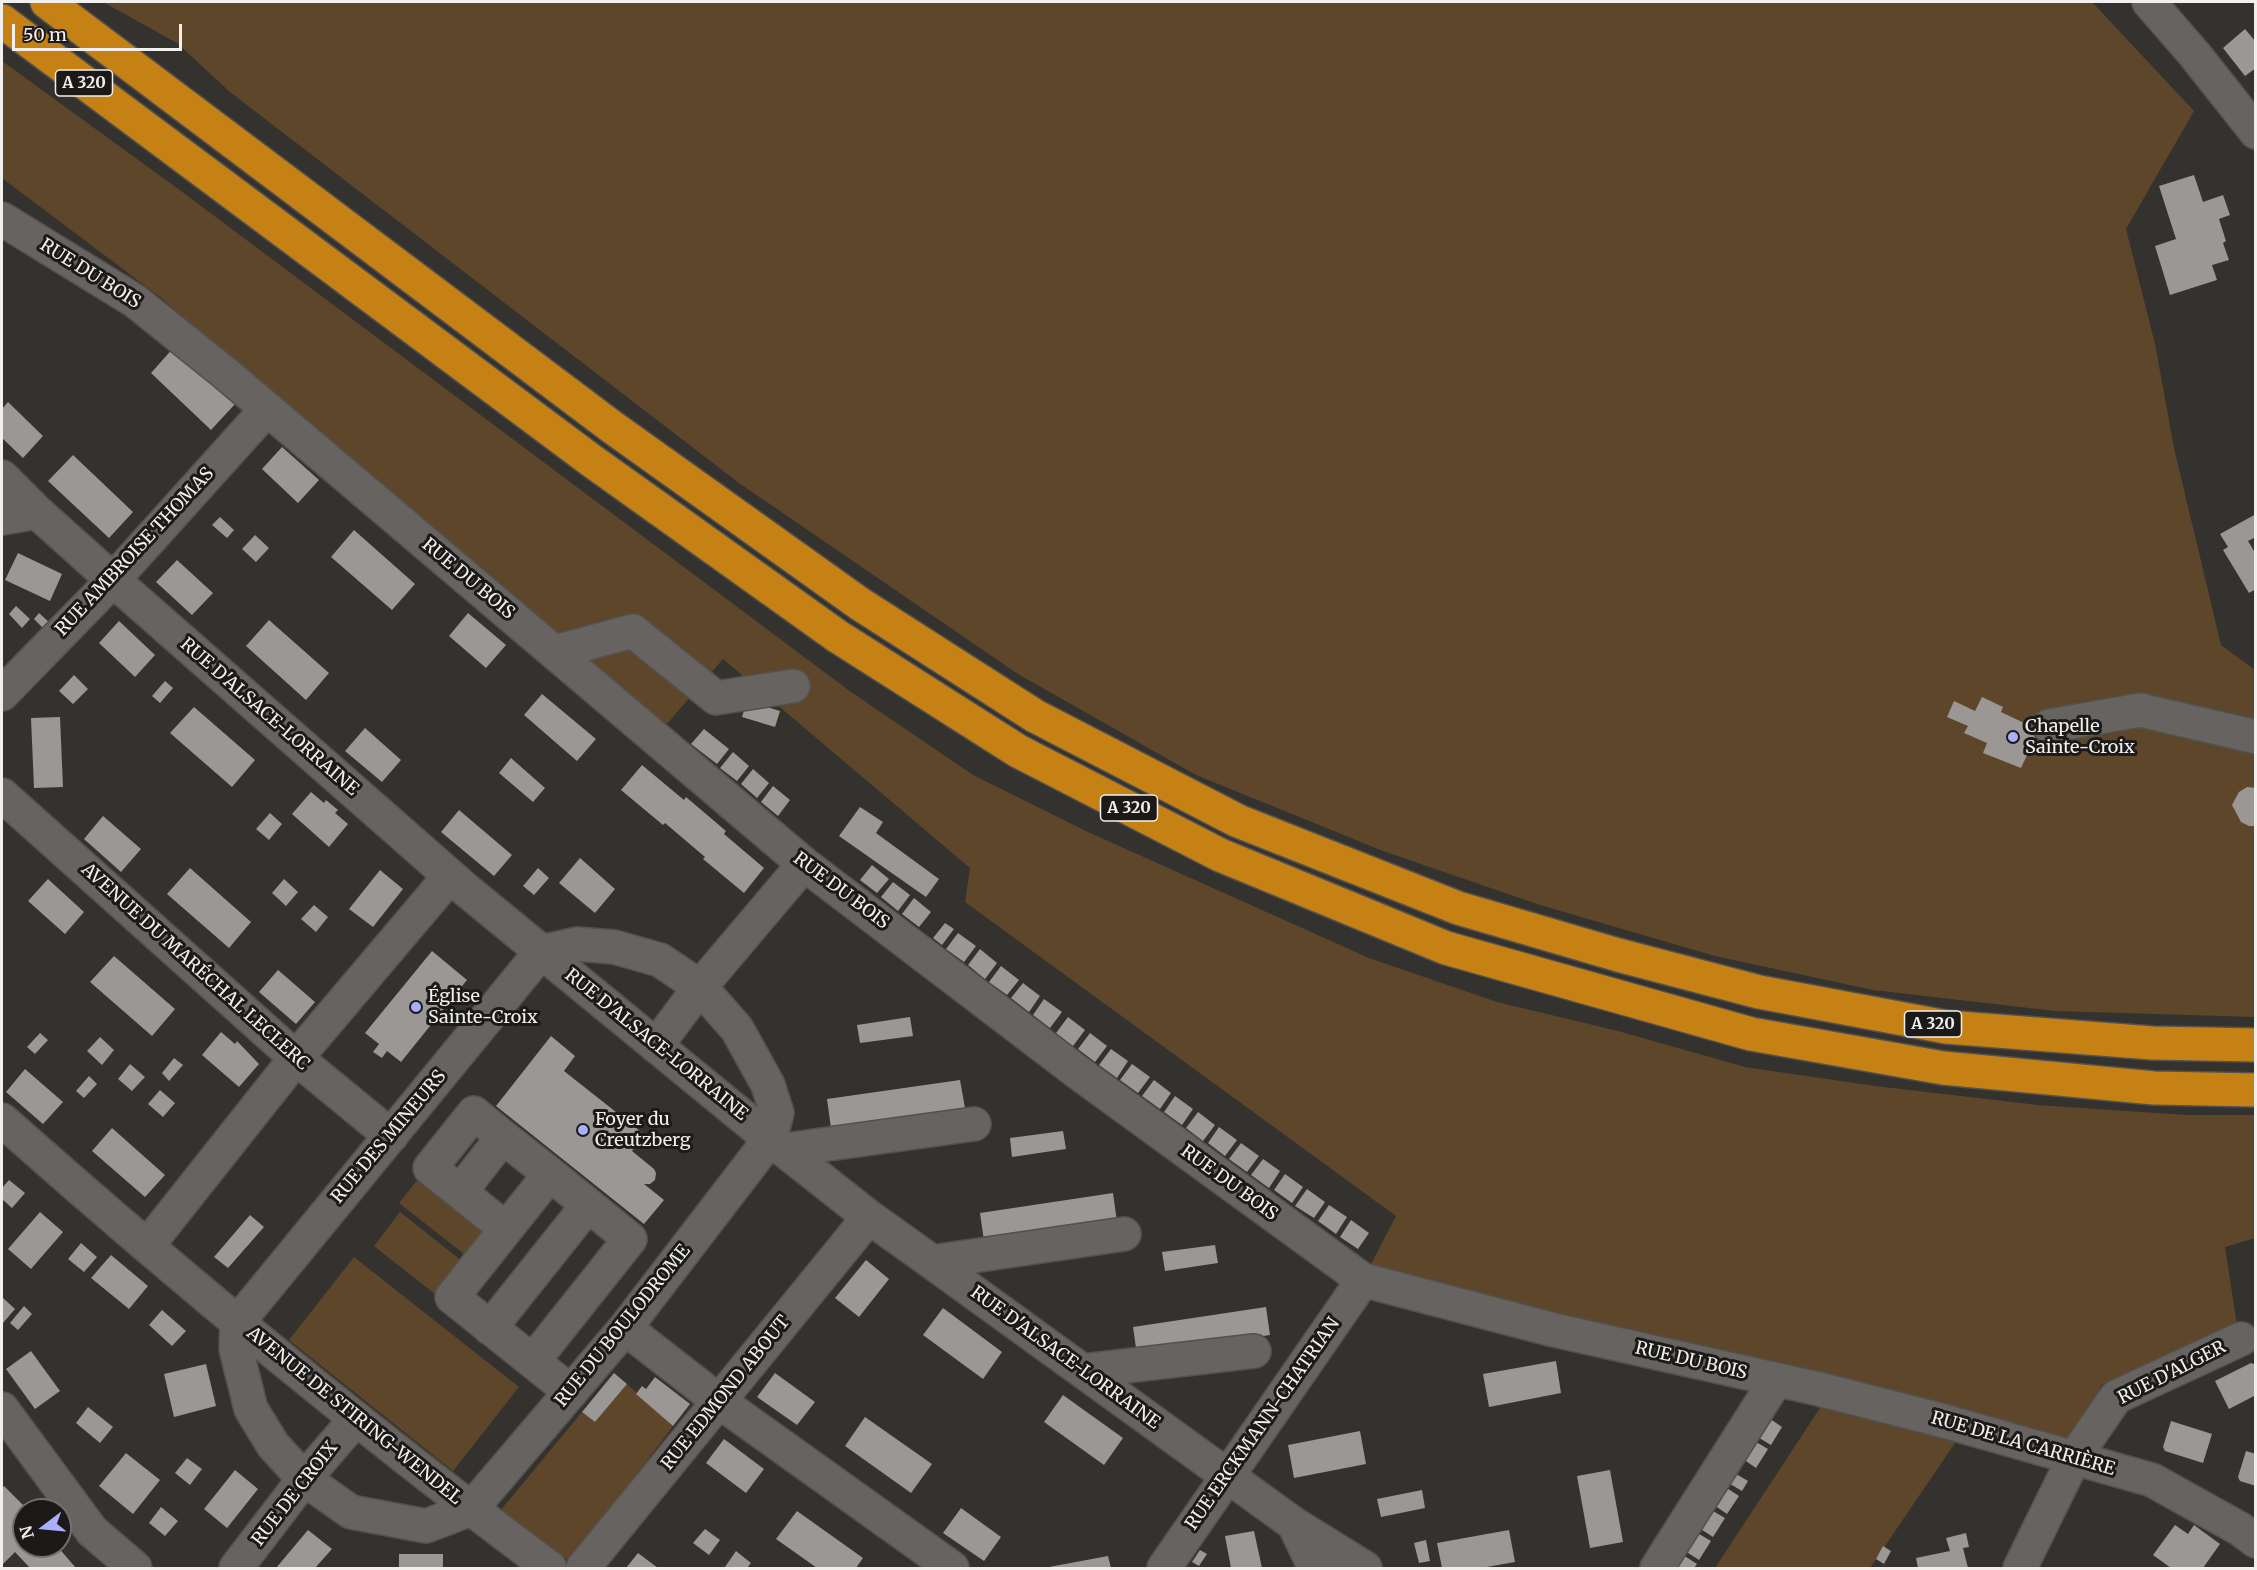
<!DOCTYPE html>
<html>
<head>
<meta charset="utf-8">
<style>
	body { margin:0 }
	#map { position:relative; width:2257px; height:1570px; overflow:hidden; background:#34322f; font-family:Merriweather,serif }
	canvas { display:block }
	.frame { position:absolute; inset:0; border:3px solid #f1f0ee; pointer-events:none }
	.north { position:absolute; left:12px; top:1498px; width:60px; height:60px; box-sizing:border-box; background:#1b1a18; border:2px solid #71706e; border-radius:50%; rotate:254deg; font-size:16px; font-weight:700; line-height:24px; text-align:center; color:#f1f0ee }
	.north::after { content:''; display:block; margin:auto; width:21px; height:27px; background:#abaffb; clip-path:polygon(50% 0,100% 100%,50% 72%,0 100%) }
	.scale { position:absolute; left:12px; top:24px; width:170px; height:27px; box-sizing:border-box; border:3px solid #f1f0ee; border-top:0; padding-left:8px; font-size:18px; line-height:21px; white-space:nowrap; color:#f1f0ee; -webkit-text-stroke:4px #1b1a18; paint-order:stroke }
</style>
</head>
<body>
<div id="map">
<canvas width="2257" height="1570"></canvas>
<div class="frame"></div>
<div class="north">N</div>
<div class="scale">50 m</div>
</div>
<script>
const c = document.querySelector('canvas').getContext('2d');
c.lineJoin = 'round';
function fill(path, color) {
  c.fillStyle = color;
  c.fill(path, 'evenodd');
}
function trace(path, color, width, dash) {
  c.strokeStyle = color;
  c.lineWidth = width;
  c.lineCap = dash ? 'butt' : 'round';
  c.setLineDash(dash || []);
  c.stroke(path);
}
function write(font, color, halo, rows, align = 'center') {
  c.font = font + ' Merriweather,serif';
  c.lineWidth = 6;
  c.setLineDash([]);
  c.textBaseline = 'middle';
  c.strokeStyle = halo;
  c.fillStyle = color;
  for (const [text, x, y, turn = 0] of rows) {
    c.save();
    c.translate(x, y);
    c.rotate((+turn || 0) * Math.PI / 180);
    c.textAlign = isNaN(turn) ? turn : align;
    if (halo) c.strokeText(text, 0, 0);
    c.fillText(text, 0, 0);
    c.restore();
  }
}
fill(new Path2D(`
	M 103,2 L 2092,2 L 2194,111 L 2126,229 L 2155,344 L 2174,448 L 2221,645 L 2255,670 L 2255,1017 L 2055,1011 L 1873,990 L 1715,956 L 1540,905 L 1383,851 L 1196,775 L 1018,674 L 739,483 L 230,92 L 177,43 Z
	M 2,61 L 181,191 L 851,692 L 973,775 L 1088,832 L 1369,958 L 1497,1002 L 1618,1031 L 1745,1067 L 1875,1086 L 2038,1105 L 2186,1115 L 2255,1115 L 2255,1238 L 2225,1247 L 2237,1325 L 2101,1385 L 2079,1441 L 1957,1440 L 1870,1568 L 1715,1568 L 1837,1382 L 1368,1270 L 1396,1216 L 965,902 L 970,868 L 723,659 L 660,732 L 160,297 L 2,178 Z
	M 422,1174 L 492,1229 L 469,1258 L 399,1203 Z
	M 400,1212 L 462,1261 L 435,1294 L 374,1246 Z
	M 354,1257 L 519,1387 L 453,1471 L 289,1340 Z
	M 627,1384 L 673,1426 L 571,1562 L 500,1511 L 582,1412 L 595,1422 Z`), '#5e462a');
fill(new Path2D(`
	M 2245,29 L 2256,42 L 2256,68 L 2245,76 L 2223,48 Z
	M 2194,175 L 2203,202 L 2223,195 L 2230,215 L 2219,219 L 2226,241 L 2223,243 L 2229,260 L 2212,265 L 2217,280 L 2170,295 L 2155,246 L 2176,239 L 2159,186 Z
	M 175,346 L 236,403 L 211,430 L 151,373 Z
	M 8,402 L 43,436 L 23,458 L 2,438 L 2,409 Z
	M 282,447 L 319,480 L 298,503 L 262,469 Z
	M 73,455 L 133,512 L 109,538 L 48,481 Z
	M 2256,514 L 2256,537 L 2248,541 L 2254,551 L 2256,550 L 2256,589 L 2249,593 L 2223,550 L 2228,547 L 2220,534 Z
	M 220,517 L 234,530 L 227,538 L 212,525 Z
	M 354,530 L 415,584 L 392,610 L 331,557 Z
	M 255,535 L 269,548 L 256,562 L 242,549 Z
	M 18,553 L 62,574 L 50,601 L 5,580 Z
	M 177,560 L 213,593 L 192,615 L 156,582 Z
	M 16,606 L 30,619 L 22,628 L 9,614 Z
	M 39,613 L 50,623 L 44,629 L 34,619 Z
	M 468,613 L 506,645 L 486,668 L 449,636 Z
	M 269,620 L 329,673 L 306,700 L 246,646 Z
	M 119,621 L 155,655 L 135,677 L 99,643 Z
	M 74,675 L 88,689 L 73,704 L 59,691 Z
	M 165,681 L 173,688 L 160,703 L 152,696 Z
	M 542,694 L 596,739 L 577,761 L 524,715 Z
	M 1982,697 L 2003,707 L 2001,712 L 2039,730 L 2021,768 L 1983,753 L 1987,743 L 1964,733 L 1968,726 L 1947,717 L 1954,701 L 1975,711 Z
	M 747,701 L 780,711 L 775,727 L 742,717 Z
	M 194,707 L 255,760 L 232,787 L 170,733 Z
	M 60,717 L 63,787 L 34,788 L 31,718 Z
	M 365,728 L 401,760 L 382,782 L 345,751 Z
	M 704,729 L 729,749 L 717,764 L 691,744 Z
	M 733,752 L 749,766 L 737,781 L 720,768 Z
	M 511,758 L 545,788 L 533,802 L 499,773 Z
	M 642,765 L 684,800 L 686,797 L 726,831 L 724,834 L 764,868 L 744,893 L 703,859 L 705,857 L 665,823 L 663,825 L 621,790 Z
	M 753,769 L 769,783 L 757,798 L 741,784 Z
	M 773,786 L 790,800 L 778,816 L 761,802 Z
	M 2247,787 L 2256,788 L 2256,826 L 2249,826 L 2241,822 L 2232,805 L 2239,792 Z
	M 311,792 L 324,803 L 326,800 L 338,810 L 335,813 L 348,824 L 329,847 L 292,814 Z
	M 860,807 L 883,822 L 876,833 L 939,879 L 926,897 L 839,836 Z
	M 459,810 L 512,855 L 494,876 L 441,832 Z
	M 270,813 L 282,824 L 269,840 L 256,829 Z
	M 103,816 L 141,849 L 121,872 L 84,839 Z
	M 580,858 L 615,889 L 595,913 L 559,883 Z
	M 872,865 L 889,879 L 877,893 L 860,880 Z
	M 190,868 L 251,922 L 229,948 L 167,894 Z
	M 538,868 L 549,878 L 534,895 L 523,886 Z
	M 380,870 L 403,889 L 373,927 L 349,909 Z
	M 48,879 L 84,912 L 65,934 L 28,901 Z
	M 284,879 L 298,892 L 286,906 L 272,893 Z
	M 893,882 L 910,895 L 898,911 L 881,897 Z
	M 914,898 L 931,912 L 919,927 L 902,914 Z
	M 314,905 L 328,917 L 316,932 L 301,919 Z
	M 945,923 L 954,929 L 942,945 L 933,938 Z
	M 958,933 L 976,946 L 964,962 L 946,949 Z
	M 980,949 L 997,963 L 985,979 L 968,965 Z
	M 432,951 L 467,980 L 401,1062 L 387,1051 L 382,1058 L 373,1052 L 379,1044 L 365,1033 Z
	M 114,956 L 175,1009 L 152,1036 L 90,982 Z
	M 1001,966 L 1019,980 L 1007,995 L 989,982 Z
	M 278,970 L 315,1002 L 296,1024 L 259,992 Z
	M 1023,983 L 1040,996 L 1029,1012 L 1011,998 Z
	M 1044,999 L 1062,1012 L 1050,1028 L 1033,1015 Z
	M 910,1017 L 913,1036 L 860,1043 L 857,1025 Z
	M 1068,1017 L 1085,1030 L 1073,1046 L 1056,1033 Z
	M 221,1032 L 235,1044 L 237,1041 L 259,1064 L 239,1087 L 202,1055 Z
	M 40,1033 L 48,1040 L 35,1054 L 27,1047 Z
	M 1090,1033 L 1107,1046 L 1095,1062 L 1078,1049 Z
	M 551,1036 L 575,1056 L 564,1071 L 645,1135 L 632,1151 L 654,1169 L 656,1173 L 655,1180 L 650,1184 L 644,1184 L 664,1200 L 644,1224 L 496,1106 Z
	M 100,1037 L 114,1050 L 102,1065 L 87,1051 Z
	M 1111,1049 L 1128,1061 L 1117,1078 L 1099,1065 Z
	M 174,1058 L 183,1065 L 169,1081 L 162,1073 Z
	M 130,1064 L 145,1077 L 132,1091 L 118,1079 Z
	M 1132,1064 L 1150,1077 L 1138,1093 L 1120,1080 Z
	M 25,1069 L 63,1102 L 43,1124 L 6,1092 Z
	M 89,1076 L 97,1084 L 84,1098 L 76,1091 Z
	M 960,1080 L 965,1108 L 831,1128 L 827,1099 Z
	M 1154,1080 L 1171,1093 L 1160,1109 L 1142,1096 Z
	M 160,1090 L 175,1103 L 163,1117 L 148,1104 Z
	M 1175,1096 L 1193,1109 L 1182,1125 L 1164,1112 Z
	M 1198,1112 L 1215,1125 L 1203,1141 L 1186,1128 Z
	M 1219,1127 L 1237,1140 L 1225,1156 L 1208,1143 Z
	M 112,1128 L 165,1175 L 145,1197 L 92,1151 Z
	M 1063,1131 L 1066,1149 L 1012,1157 L 1010,1138 Z
	M 1241,1143 L 1259,1156 L 1247,1172 L 1229,1159 Z
	M 1263,1159 L 1280,1171 L 1269,1188 L 1251,1175 Z
	M 1285,1174 L 1303,1187 L 1292,1203 L 1274,1190 Z
	M 9,1180 L 25,1193 L 12,1208 L 2,1199 L 2,1188 Z
	M 1307,1189 L 1325,1202 L 1314,1218 L 1295,1206 Z
	M 1113,1193 L 1117,1222 L 984,1241 L 980,1213 Z
	M 1329,1205 L 1347,1217 L 1336,1234 L 1318,1221 Z
	M 40,1212 L 63,1232 L 31,1269 L 8,1249 Z
	M 250,1215 L 264,1227 L 228,1268 L 214,1257 Z
	M 1351,1220 L 1369,1233 L 1358,1249 L 1340,1237 Z
	M 81,1243 L 97,1257 L 84,1272 L 68,1259 Z
	M 1215,1245 L 1218,1263 L 1165,1271 L 1162,1252 Z
	M 111,1255 L 148,1286 L 129,1309 L 91,1278 Z
	M 866,1260 L 889,1279 L 859,1317 L 835,1298 Z
	M 2,1297 L 15,1309 L 3,1323 L 2,1322 Z
	M 24,1306 L 32,1314 L 18,1330 L 10,1323 Z
	M 1266,1307 L 1270,1335 L 1137,1355 L 1133,1327 Z
	M 943,1308 L 1002,1352 L 983,1379 L 923,1335 Z
	M 162,1310 L 186,1331 L 172,1346 L 149,1325 Z
	M 31,1351 L 60,1391 L 35,1409 L 6,1369 Z
	M 1556,1361 L 1561,1393 L 1489,1407 L 1483,1374 Z
	M 2251,1363 L 2256,1365 L 2256,1395 L 2229,1409 L 2215,1381 Z
	M 206,1364 L 216,1406 L 174,1417 L 164,1374 Z
	M 614,1373 L 627,1384 L 595,1422 L 582,1412 Z
	M 775,1373 L 815,1402 L 797,1425 L 757,1397 Z
	M 655,1377 L 690,1404 L 673,1426 L 636,1394 L 642,1386 L 646,1389 Z
	M 1063,1395 L 1123,1438 L 1104,1465 L 1044,1422 Z
	M 88,1407 L 113,1427 L 100,1443 L 76,1423 Z
	M 1766,1416 L 1782,1427 L 1771,1445 L 1754,1435 Z
	M 865,1417 L 932,1464 L 911,1493 L 845,1446 Z
	M 2171,1421 L 2212,1434 L 2203,1463 L 2165,1451 L 2163,1447 Z
	M 1360,1431 L 1366,1464 L 1294,1478 L 1288,1445 Z
	M 724,1439 L 764,1469 L 746,1493 L 706,1463 Z
	M 1751,1439 L 1768,1449 L 1756,1468 L 1740,1457 Z
	M 2246,1451 L 2256,1454 L 2256,1486 L 2240,1481 L 2238,1477 Z
	M 126,1453 L 160,1480 L 133,1514 L 99,1486 Z
	M 187,1458 L 202,1469 L 190,1485 L 175,1473 Z
	M 235,1470 L 258,1489 L 227,1528 L 204,1509 Z
	M 1610,1470 L 1623,1542 L 1590,1548 L 1577,1476 Z
	M 1731,1471 L 1748,1481 L 1742,1491 L 1725,1481 Z
	M 1722,1485 L 1739,1496 L 1727,1514 L 1711,1503 Z
	M 4,1486 L 28,1510 L 24,1510 L 24,1546 L 57,1546 L 76,1568 L 30,1568 L 15,1552 L 2,1565 L 2,1489 Z
	M 1422,1490 L 1425,1508 L 1381,1517 L 1377,1499 Z
	M 161,1507 L 178,1521 L 165,1536 L 149,1523 Z
	M 961,1508 L 1001,1537 L 984,1561 L 943,1533 Z
	M 1708,1508 L 1725,1518 L 1713,1537 L 1696,1526 Z
	M 797,1511 L 863,1558 L 856,1568 L 817,1568 L 776,1539 Z
	M 2175,1525 L 2188,1534 L 2194,1525 L 2220,1544 L 2203,1568 L 2171,1568 L 2153,1555 Z
	M 705,1529 L 720,1540 L 709,1555 L 693,1543 Z
	M 308,1530 L 332,1549 L 315,1568 L 276,1568 Z
	M 1509,1530 L 1515,1562 L 1481,1568 L 1442,1568 L 1437,1543 Z
	M 1254,1531 L 1262,1568 L 1231,1568 L 1225,1536 Z
	M 1694,1531 L 1711,1541 L 1699,1560 L 1682,1549 Z
	M 1966,1533 L 1969,1547 L 1963,1548 L 1968,1568 L 1918,1568 L 1916,1558 L 1950,1551 L 1946,1538 Z
	M 1426,1540 L 1430,1561 L 1419,1563 L 1414,1543 Z
	M 1883,1546 L 1891,1551 L 1884,1564 L 1876,1559 Z
	M 1200,1550 L 1207,1554 L 1199,1566 L 1192,1562 Z
	M 736,1551 L 751,1563 L 747,1568 L 727,1568 L 725,1567 Z
	M 638,1553 L 658,1568 L 626,1568 Z
	M 1680,1553 L 1697,1564 L 1694,1568 L 1670,1568 Z
	M 399,1554 L 443,1554 L 443,1568 L 399,1568 Z
	M 1108,1556 L 1111,1568 L 1049,1568 L 1049,1567 Z`), '#9a9794');
const minor = new Path2D(`
	M 2149,2 L 2195,55 L 2256,132
	M 2,219 L 135,301 L 226,374 L 804,864 L 1080,1074 L 1363,1280 L 1554,1330 L 1819,1389 L 1944,1421 L 2152,1480 L 2240,1529 L 2256,1541
	M 2,477 L 37,512 L 113,580 L 465,889 L 770,1139 L 869,1217 L 932,1262 L 1294,1524 L 1365,1568
	M 2,518 L 37,512
	M 555,652 L 633,631 L 716,698 L 793,686
	M 2,694 L 113,580 L 267,409
	M 2049,726 L 2140,710 L 2256,737
	M 2,795 L 296,1058 L 391,1136
	M 656,1046 L 700,987 L 804,864
	M 2,1120 C 179,1277 360,1427 550,1568
	M 785,1150 L 974,1124
	M 460,1192 L 430,1168 L 474,1113 L 503,1137
	M 506,1229 L 460,1192 L 503,1137 L 550,1174
	M 147,1246 L 296,1058 L 450,876
	M 932,1262 L 1124,1234
	M 237,1323 L 236,1349 L 251,1409 L 273,1445 L 304,1479 L 351,1512 L 426,1526 L 471,1509 L 625,1328 L 770,1139 L 777,1113 L 768,1085 L 737,1029 L 700,987 L 660,960 L 614,947 L 577,944 L 541,952
	M 237,1323 L 541,952
	M 490,1328 L 588,1205
	M 625,1328 L 720,1402 L 952,1568
	M 533,1361 L 630,1239 L 550,1174 L 452,1297 L 571,1392
	M 1083,1371 L 1254,1351
	M 2,1409 L 92,1531 L 135,1568
	M 1294,1524 L 1315,1568
	M 236,1568 L 304,1479 L 355,1420
	M 583,1568 L 869,1217
	M 1164,1568 L 1363,1280
	M 1657,1568 L 1776,1380
	M 2020,1568 L 2074,1458 L 2116,1397 L 2241,1339`);
const highway = new Path2D(`
	M 47,2 L 612,427 L 860,604 L 1035,716 L 1238,821 L 1458,908 L 1618,955 L 1759,992 L 1946,1027 L 2152,1043 L 2256,1045
	M 2,21 L 592,461 L 837,636 L 1018,751 L 1220,855 L 1446,948 L 1751,1034 L 1943,1068 L 2154,1088 L 2256,1090`);
trace(minor, '#53514f', 36);
trace(highway, '#53514f', 36);
trace(minor, '#666360', 33);
trace(highway, '#c58113', 33);
for (const [x, y, r, color] of [
	[2013,737,6,"#abaffb"],
	[416,1007,6,"#abaffb"],
	[583,1130,6,"#abaffb"]
]) {
  const dot = new Path2D();
  dot.arc(x, y, r, 0, 2 * Math.PI);
  c.fillStyle = color;
  c.fill(dot);
  trace(dot, '#1b1a18', 2);
}
for (const [x, y, w] of [
	[84,83,57],
	[1129,808,57],
	[1933,1024,57]
]) {
  const box = new Path2D();
  box.roundRect(x - w / 2, y - 13, w, 26, 4.5);
  c.fillStyle = '#1b1a18';
  c.fill(box);
  trace(box, '#f1f0ee', 1.5);
}
write('bold 16px', '#f1f0ee', null, [
	["A 320",84,83],
	["A 320",1129,808],
	["A 320",1933,1024]
]);
write('18px', '#f1f0ee', '#1b1a18', [
	["RUE DU BOIS",90,274,32],
	["RUE AMBROISE THOMAS",135,552,-47],
	["RUE DU BOIS",468,579,40],
	["RUE D'ALSACE-LORRAINE",269,717,41],
	["RUE DU BOIS",841,891,37],
	["AVENUE DU MARÉCHAL LECLERC",195,967,42],
	["RUE D'ALSACE-LORRAINE",656,1045,39],
	["RUE DES MINEURS",389,1137,-50],
	["RUE DU BOIS",1229,1183,36],
	["RUE DU BOULODROME",623,1326,-51],
	["RUE D'ALSACE-LORRAINE",1065,1358,36],
	["RUE DU BOIS",1691,1361,13],
	["RUE D'ALGER",2172,1373,-27],
	["RUE EDMOND ABOUT",726,1393,-51],
	["AVENUE DE STIRING-WENDEL",354,1416,39],
	["RUE ERCKMANN-CHATRIAN",1263,1424,-55],
	["RUE DE LA CARRIÈRE",2023,1444,16],
	["RUE DE CROIX",295,1494,-52]
]);
write('18px', '#f1f0ee', '#1b1a18', [
	["Chapelle",2025,727],
	["Sainte-Croix",2025,748],
	["Église",428,997],
	["Sainte-Croix",428,1018],
	["Foyer du",595,1120],
	["Creutzberg",595,1141]
], 'left');
</script>
</body>
</html>
